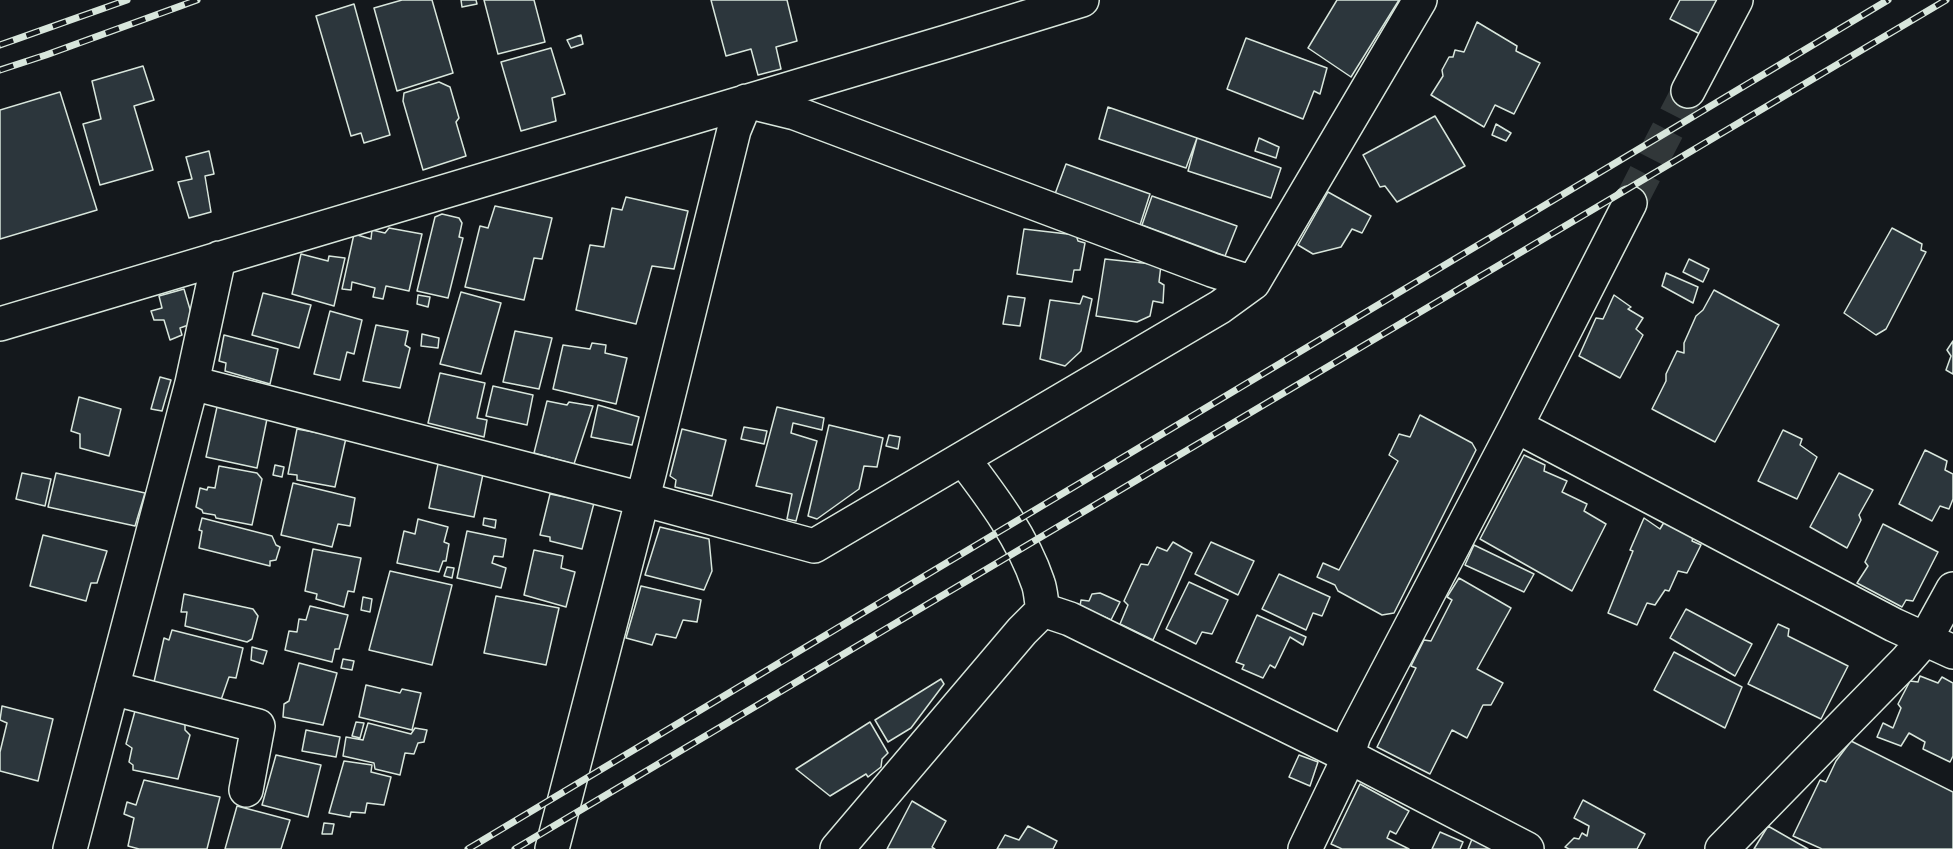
<!DOCTYPE html>
<html>
<head>
<meta charset="utf-8">
<style>
	body { margin:0 }
	canvas { display:block; background:#14181c }
</style>
</head>
<body>
<canvas width="1953" height="849"></canvas>
<script>
const c = document.querySelector('canvas').getContext('2d');
c.lineJoin = 'round';
function fill(path, color) {
  c.fillStyle = color;
  c.fill(path, 'evenodd');
}
function trace(path, color, width, dash) {
  c.strokeStyle = color;
  c.lineWidth = width;
  c.lineCap = dash ? 'butt' : 'round';
  c.setLineDash(dash || []);
  c.stroke(path);
}
const building = new Path2D(`
	M 402,0 L 432,0 L 453,73 L 397,91 L 374,8 Z
	M 461,0 L 476,0 L 477,4 L 462,7 Z
	M 484,0 L 534,0 L 545,42 L 498,54 Z
	M 711,0 L 787,0 L 797,41 L 776,47 L 781,69 L 758,75 L 751,49 L 726,56 Z
	M 1337,0 L 1399,0 L 1351,77 L 1308,48 Z
	M 1680,0 L 1719,0 L 1700,34 L 1670,19 Z
	M 354,4 L 390,135 L 364,143 L 361,133 L 351,136 L 316,16 Z
	M 1477,22 L 1517,46 L 1516,51 L 1540,63 L 1514,114 L 1495,105 L 1484,127 L 1431,95 L 1443,76 L 1442,70 L 1449,57 L 1453,57 L 1455,50 L 1464,52 Z
	M 581,35 L 583,44 L 571,48 L 567,40 Z
	M 1246,38 L 1327,68 L 1320,94 L 1314,91 L 1303,119 L 1227,89 Z
	M 551,48 L 565,94 L 552,98 L 556,121 L 521,131 L 501,62 Z
	M 143,66 L 154,100 L 134,106 L 153,170 L 100,185 L 83,124 L 101,119 L 92,81 Z
	M 439,82 L 450,87 L 459,118 L 456,122 L 466,156 L 423,170 L 403,101 L 404,93 Z
	M 60,92 L 97,210 L 0,239 L 0,110 Z
	M 1108,107 L 1197,138 L 1186,168 L 1099,139 Z
	M 1435,116 L 1465,166 L 1397,202 L 1385,186 L 1380,187 L 1363,155 Z
	M 1496,124 L 1511,133 L 1506,141 L 1492,135 Z
	M 1197,138 L 1281,168 L 1271,198 L 1188,171 Z
	M 1259,138 L 1279,147 L 1276,158 L 1255,151 Z
	M 209,151 L 214,174 L 205,176 L 211,212 L 189,218 L 178,182 L 192,179 L 186,157 Z
	M 1066,164 L 1150,194 L 1140,225 L 1055,194 Z
	M 1328,192 L 1371,216 L 1362,233 L 1352,229 L 1341,247 L 1313,254 L 1298,245 Z
	M 1152,196 L 1237,226 L 1225,256 L 1142,225 Z
	M 626,197 L 688,211 L 674,269 L 652,266 L 636,324 L 576,310 L 590,245 L 604,247 L 612,208 L 622,210 Z
	M 495,206 L 552,218 L 542,259 L 534,258 L 524,300 L 465,287 L 480,226 L 488,228 Z
	M 442,214 L 459,218 L 462,223 L 459,237 L 463,238 L 448,298 L 417,291 L 435,217 Z
	M 389,228 L 422,234 L 409,291 L 386,286 L 383,299 L 373,297 L 375,288 L 352,282 L 351,290 L 342,289 L 354,234 L 371,239 L 372,230 L 385,233 Z
	M 1892,228 L 1922,244 L 1921,250 L 1926,252 L 1886,329 L 1876,335 L 1844,313 Z
	M 1024,229 L 1076,235 L 1078,241 L 1085,243 L 1080,270 L 1074,270 L 1072,282 L 1017,274 Z
	M 301,254 L 328,261 L 329,256 L 345,258 L 334,306 L 292,294 Z
	M 1105,259 L 1161,265 L 1159,282 L 1164,285 L 1163,303 L 1153,301 L 1150,316 L 1137,322 L 1096,316 Z
	M 1689,259 L 1709,269 L 1703,282 L 1683,272 Z
	M 1666,273 L 1698,287 L 1693,303 L 1662,286 Z
	M 184,289 L 194,323 L 180,328 L 182,335 L 170,340 L 164,320 L 154,320 L 151,311 L 162,308 L 159,296 Z
	M 1714,290 L 1779,325 L 1715,442 L 1652,409 L 1666,381 L 1666,374 L 1677,351 L 1684,353 L 1684,343 L 1696,316 L 1703,310 Z
	M 461,292 L 501,303 L 481,374 L 440,364 Z
	M 263,293 L 311,305 L 299,348 L 252,335 Z
	M 418,295 L 430,297 L 428,307 L 417,304 Z
	M 1614,295 L 1631,307 L 1628,309 L 1643,318 L 1636,329 L 1643,335 L 1620,378 L 1579,356 L 1596,318 L 1603,319 Z
	M 1008,296 L 1025,298 L 1020,326 L 1003,324 Z
	M 1083,296 L 1092,299 L 1081,351 L 1065,366 L 1040,359 L 1050,300 L 1080,304 Z
	M 330,311 L 362,320 L 354,354 L 347,352 L 340,380 L 314,374 Z
	M 376,325 L 408,331 L 405,345 L 410,348 L 400,388 L 363,381 Z
	M 515,331 L 552,338 L 539,389 L 503,382 Z
	M 422,334 L 439,338 L 438,348 L 421,346 Z
	M 224,335 L 278,349 L 270,384 L 225,371 L 226,363 L 219,361 Z
	M 1953,341 L 1953,374 L 1946,370 L 1951,356 L 1947,350 Z
	M 592,343 L 606,345 L 605,353 L 627,358 L 616,404 L 553,389 L 563,345 L 590,349 Z
	M 440,373 L 485,383 L 477,418 L 487,420 L 484,437 L 428,423 Z
	M 160,377 L 171,380 L 162,411 L 151,409 Z
	M 493,386 L 533,395 L 527,425 L 486,416 Z
	M 79,397 L 121,409 L 109,456 L 80,448 L 80,434 L 71,431 Z
	M 547,401 L 567,405 L 569,402 L 593,406 L 574,464 L 534,453 Z
	M 598,405 L 639,417 L 632,445 L 591,437 Z
	M 217,407 L 267,419 L 257,468 L 206,457 Z
	M 777,407 L 824,418 L 822,430 L 793,423 L 791,433 L 817,441 L 796,521 L 787,519 L 792,494 L 756,486 Z
	M 1420,415 L 1472,443 L 1476,450 L 1394,613 L 1382,615 L 1338,591 L 1335,585 L 1317,577 L 1323,563 L 1339,570 L 1398,461 L 1389,455 L 1399,434 L 1410,437 Z
	M 829,425 L 883,438 L 877,467 L 864,466 L 859,489 L 817,519 L 808,516 Z
	M 744,427 L 767,431 L 764,444 L 741,439 Z
	M 297,429 L 346,438 L 335,487 L 297,480 L 297,475 L 288,474 Z
	M 682,429 L 726,440 L 712,496 L 675,487 L 676,480 L 670,476 Z
	M 1783,430 L 1802,439 L 1800,445 L 1817,457 L 1797,499 L 1758,481 Z
	M 889,435 L 900,437 L 898,449 L 886,446 Z
	M 1925,450 L 1947,461 L 1945,470 L 1953,474 L 1953,499 L 1949,509 L 1940,506 L 1932,521 L 1899,504 Z
	M 1524,455 L 1545,465 L 1544,471 L 1567,481 L 1562,492 L 1587,504 L 1584,511 L 1606,524 L 1572,591 L 1480,539 Z
	M 438,464 L 483,474 L 474,517 L 429,508 Z
	M 275,465 L 284,467 L 282,477 L 273,475 Z
	M 219,466 L 257,473 L 262,479 L 252,525 L 216,518 L 215,515 L 203,513 L 202,510 L 196,507 L 200,488 L 207,490 L 208,487 L 215,488 Z
	M 22,473 L 51,479 L 45,506 L 16,499 Z
	M 56,473 L 145,493 L 135,526 L 48,507 Z
	M 1839,473 L 1873,490 L 1859,515 L 1861,520 L 1847,548 L 1810,527 Z
	M 293,483 L 355,498 L 350,526 L 338,524 L 332,547 L 281,535 Z
	M 550,494 L 594,503 L 582,549 L 550,541 L 550,537 L 540,535 Z
	M 202,518 L 272,536 L 276,545 L 280,547 L 276,560 L 270,561 L 270,566 L 199,548 L 202,531 L 199,530 Z
	M 484,518 L 496,520 L 495,528 L 483,525 Z
	M 1644,518 L 1660,529 L 1666,519 L 1694,534 L 1692,541 L 1701,545 L 1687,573 L 1678,571 L 1669,591 L 1665,590 L 1655,605 L 1647,603 L 1637,625 L 1608,613 L 1633,551 L 1630,550 Z
	M 418,519 L 448,527 L 444,542 L 449,544 L 446,561 L 443,561 L 439,572 L 397,563 L 404,531 L 415,534 Z
	M 1883,524 L 1938,552 L 1913,601 L 1906,600 L 1902,607 L 1857,583 L 1868,566 L 1865,562 Z
	M 660,527 L 709,539 L 712,571 L 704,590 L 645,575 Z
	M 467,531 L 506,539 L 503,557 L 494,556 L 492,563 L 506,568 L 501,588 L 457,578 Z
	M 43,535 L 107,551 L 97,583 L 91,583 L 86,601 L 30,586 Z
	M 1173,542 L 1192,553 L 1153,640 L 1120,624 L 1128,605 L 1124,601 L 1141,564 L 1148,565 L 1157,547 L 1167,551 Z
	M 1211,542 L 1254,561 L 1238,595 L 1195,574 Z
	M 1474,545 L 1534,574 L 1524,592 L 1465,565 Z
	M 313,549 L 361,558 L 354,592 L 348,591 L 344,607 L 316,599 L 317,594 L 305,591 Z
	M 534,550 L 563,556 L 561,568 L 575,572 L 566,607 L 524,595 Z
	M 447,567 L 454,568 L 452,578 L 444,576 Z
	M 390,571 L 452,585 L 432,665 L 369,650 Z
	M 1279,574 L 1330,597 L 1322,616 L 1313,613 L 1306,630 L 1262,609 Z
	M 1459,578 L 1511,608 L 1477,669 L 1503,683 L 1491,705 L 1483,705 L 1467,738 L 1452,730 L 1430,774 L 1377,747 L 1416,668 L 1411,666 L 1424,640 L 1431,641 L 1452,600 L 1447,597 Z
	M 1189,582 L 1228,600 L 1212,634 L 1202,632 L 1196,644 L 1166,629 Z
	M 641,586 L 701,600 L 697,622 L 683,620 L 676,638 L 656,634 L 652,645 L 626,638 Z
	M 1100,593 L 1120,602 L 1111,620 L 1080,606 L 1081,600 L 1089,601 L 1092,594 Z
	M 184,594 L 253,609 L 258,616 L 252,639 L 247,642 L 185,626 L 187,612 L 181,612 Z
	M 496,596 L 559,608 L 546,665 L 484,653 Z
	M 363,597 L 372,599 L 370,612 L 361,610 Z
	M 310,606 L 348,615 L 339,649 L 335,649 L 332,662 L 285,650 L 289,631 L 297,632 L 299,619 L 306,620 Z
	M 1686,609 L 1752,644 L 1735,676 L 1670,638 Z
	M 1257,615 L 1306,637 L 1303,645 L 1290,637 L 1275,668 L 1270,665 L 1263,678 L 1242,669 L 1244,665 L 1236,662 Z
	M 1778,624 L 1789,629 L 1788,636 L 1848,666 L 1821,719 L 1748,684 Z
	M 172,630 L 243,648 L 236,678 L 229,677 L 221,700 L 154,682 L 164,638 L 169,640 Z
	M 252,647 L 267,651 L 263,664 L 251,660 Z
	M 1674,652 L 1742,687 L 1725,728 L 1654,690 Z
	M 343,659 L 354,661 L 352,670 L 341,668 Z
	M 299,663 L 337,673 L 323,725 L 283,717 L 284,704 L 289,701 Z
	M 1920,676 L 1938,683 L 1942,677 L 1953,683 L 1953,756 L 1950,762 L 1923,749 L 1925,742 L 1909,733 L 1901,746 L 1877,737 L 1883,723 L 1893,728 L 1901,708 L 1898,704 L 1910,681 L 1918,682 Z
	M 941,679 L 944,684 L 911,728 L 888,742 L 875,720 Z
	M 366,685 L 400,693 L 402,689 L 421,693 L 412,730 L 359,717 Z
	M 2,706 L 53,719 L 38,781 L 0,771 L 0,752 L 7,723 L 0,720 Z
	M 135,711 L 185,723 L 185,730 L 190,735 L 178,779 L 133,770 L 133,765 L 129,762 L 132,748 L 126,744 Z
	M 356,722 L 364,723 L 360,738 L 352,736 Z
	M 870,722 L 888,753 L 882,759 L 881,767 L 868,777 L 866,774 L 830,796 L 796,769 Z
	M 368,723 L 411,734 L 415,728 L 427,730 L 424,742 L 418,743 L 414,754 L 405,753 L 400,775 L 375,769 L 374,763 L 343,756 L 346,737 L 363,740 Z
	M 306,730 L 340,737 L 336,757 L 302,751 Z
	M 1851,741 L 1953,792 L 1953,849 L 1822,849 L 1793,836 L 1820,780 L 1826,782 L 1836,761 Z
	M 276,755 L 321,765 L 308,817 L 262,805 Z
	M 1299,755 L 1318,762 L 1310,786 L 1289,777 Z
	M 344,761 L 372,765 L 371,772 L 391,777 L 384,805 L 367,803 L 365,813 L 351,812 L 350,817 L 329,813 Z
	M 144,780 L 220,797 L 207,849 L 139,849 L 128,846 L 134,818 L 124,814 L 127,802 L 136,805 Z
	M 1360,784 L 1409,811 L 1396,834 L 1390,831 L 1387,838 L 1409,849 L 1342,849 L 1331,844 Z
	M 1583,800 L 1645,834 L 1637,849 L 1569,849 L 1565,847 L 1574,838 L 1579,839 L 1582,833 L 1587,836 L 1589,826 L 1574,818 Z
	M 912,801 L 946,821 L 932,847 L 935,849 L 887,849 Z
	M 237,806 L 290,820 L 281,849 L 225,849 Z
	M 324,823 L 334,824 L 332,834 L 322,834 Z
	M 1028,826 L 1057,841 L 1053,849 L 997,849 L 1005,835 L 1019,840 Z
	M 1768,826 L 1808,849 L 1754,849 Z
	M 1440,832 L 1463,842 L 1460,849 L 1432,849 Z
	M 1472,839 L 1495,849 L 1468,849 Z`);
fill(building, '#2c363c');
trace(building, '#d8e6dc', 1.5);
trace(new Path2D(`
	M 1630,203 L 1688,91`), '#313739', 33, [33, 16]);
const minor = new Path2D(`
	M 1688,91 L 1736,0
	M 0,324 L 946,42 L 1082,0
	M 192,383 L 642,499 L 814,546 L 1220,307 L 1253,283 L 1420,0
	M 1516,426 L 1894,625 L 1953,652
	M 964,460 C 992,497 1023,538 1038,583 C 1041,591 1041,601 1043,610
	M 112,688 L 258,726 L 246,790
	M 70,849 L 192,383 L 219,258
	M 552,849 L 649,474 L 734,130 L 746,101 L 795,113 L 1212,270 L 1253,283
	M 837,849 L 1022,631 L 1043,610 L 1070,619 L 1348,756 L 1527,849
	M 1305,849 L 1342,772 L 1354,735 L 1516,426 L 1630,203
	M 1722,849 L 1906,661 L 1926,638 L 1953,589`);
trace(minor, '#d8e6dc', 36);
trace(minor, '#14181c', 33);
const rail = new Path2D(`
	M 0,45 L 127,0
	M 0,70 L 46,55 L 197,0
	M 468,849 L 1888,0
	M 515,849 L 1946,0`);
trace(rail, '#d8e6dc', 7);
trace(rail, '#14181c', 4.5, [14]);
</script>
</body>
</html>
